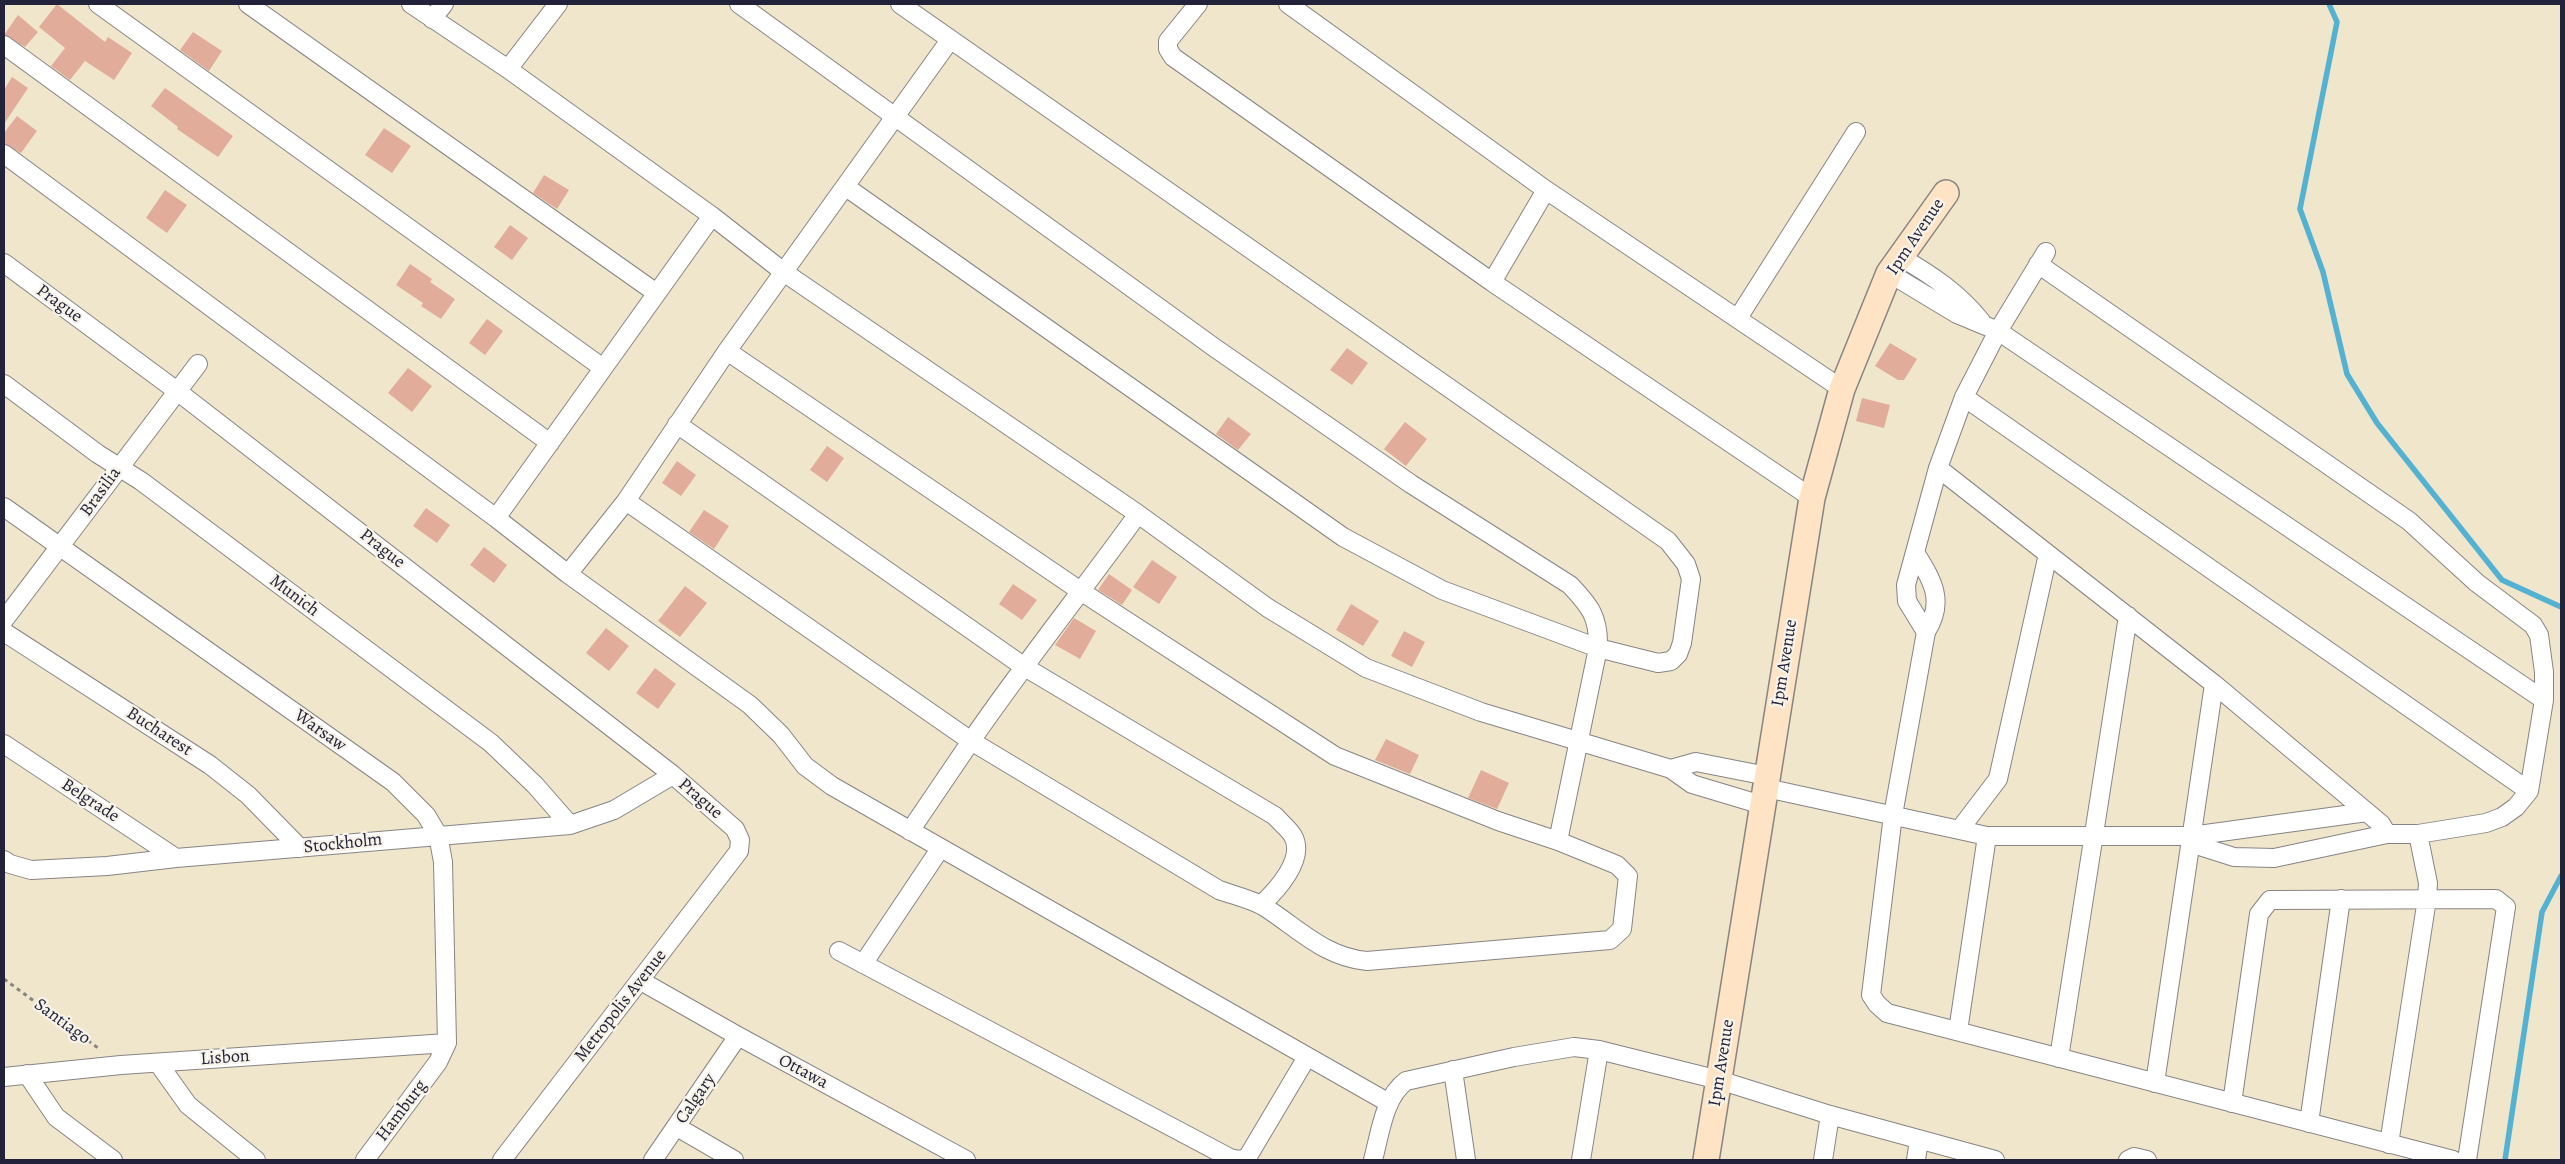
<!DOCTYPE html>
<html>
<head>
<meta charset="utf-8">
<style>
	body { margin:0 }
	#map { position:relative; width:2565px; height:1164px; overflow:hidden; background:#efe6cc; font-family:Alegreya,serif }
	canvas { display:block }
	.frame { position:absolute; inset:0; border:5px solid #22223b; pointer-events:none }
</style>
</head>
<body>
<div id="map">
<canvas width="2565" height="1164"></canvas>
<div class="frame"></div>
</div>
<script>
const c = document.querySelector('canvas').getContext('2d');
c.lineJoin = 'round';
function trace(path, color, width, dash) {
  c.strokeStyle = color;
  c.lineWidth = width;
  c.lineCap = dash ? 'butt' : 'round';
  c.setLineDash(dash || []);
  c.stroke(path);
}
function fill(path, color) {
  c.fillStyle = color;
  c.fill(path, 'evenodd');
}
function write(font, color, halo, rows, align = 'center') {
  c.font = font + ' Alegreya,serif';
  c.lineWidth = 4.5;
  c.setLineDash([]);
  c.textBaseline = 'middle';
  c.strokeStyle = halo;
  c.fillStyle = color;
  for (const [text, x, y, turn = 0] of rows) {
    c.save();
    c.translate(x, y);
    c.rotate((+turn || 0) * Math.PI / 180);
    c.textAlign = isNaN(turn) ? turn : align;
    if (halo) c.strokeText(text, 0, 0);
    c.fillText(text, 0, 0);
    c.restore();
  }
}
trace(new Path2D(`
	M 2329,4 L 2337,22 L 2300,209 L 2323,272 L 2347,374 L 2377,423 L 2502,580 L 2561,607
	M 2505,1160 L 2542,912 L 2561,876`), '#53b2d2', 5.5);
fill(new Path2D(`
	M 57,4 L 105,42 L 108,37 L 132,53 L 114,80 L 85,61 L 70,80 L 51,66 L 65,48 L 39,27 Z
	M 18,15 L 38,32 L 25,47 L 4,35 Z
	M 193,32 L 222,51 L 209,71 L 180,50 Z
	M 12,77 L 28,88 L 4,124 L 4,90 Z
	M 165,88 L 233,136 L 218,157 L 177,129 L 178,127 L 151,106 Z
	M 17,116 L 37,131 L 21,153 L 4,144 L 4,133 Z
	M 384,128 L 411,146 L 392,173 L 365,155 Z
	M 544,175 L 569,190 L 557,209 L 533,193 Z
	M 165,190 L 187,205 L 167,233 L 146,218 Z
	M 510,225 L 528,238 L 512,260 L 494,247 Z
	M 410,264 L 432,279 L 430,282 L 455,299 L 441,319 L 421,306 L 423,303 L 396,285 Z
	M 487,319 L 503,331 L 485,355 L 469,343 Z
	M 1890,343 L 1917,359 L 1904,380 L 1898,380 L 1875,366 Z
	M 1347,348 L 1368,363 L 1352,385 L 1330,370 Z
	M 408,368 L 432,386 L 412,412 L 388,393 Z
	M 1862,398 L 1890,405 L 1884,428 L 1856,421 Z
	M 1228,417 L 1251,434 L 1238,450 L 1216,434 Z
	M 1405,422 L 1427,439 L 1406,466 L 1384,449 Z
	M 827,446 L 844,458 L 827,482 L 810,470 Z
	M 677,461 L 696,475 L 681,496 L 662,483 Z
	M 426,508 L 450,525 L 437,543 L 413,526 Z
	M 704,510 L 729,526 L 714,549 L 689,532 Z
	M 484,547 L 507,565 L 494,583 L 470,565 Z
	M 1152,560 L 1177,577 L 1159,604 L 1133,587 Z
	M 1109,574 L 1132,590 L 1122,605 L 1098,590 Z
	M 1013,584 L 1037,600 L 1022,620 L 999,604 Z
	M 685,586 L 707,603 L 680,637 L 658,621 Z
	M 1351,604 L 1379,621 L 1363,646 L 1336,630 Z
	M 1074,618 L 1096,631 L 1080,659 L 1055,645 Z
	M 606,628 L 629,646 L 609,671 L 586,653 Z
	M 1404,631 L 1425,642 L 1412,667 L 1391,656 Z
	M 655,668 L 676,684 L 658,709 L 636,693 Z
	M 1386,739 L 1419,755 L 1410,774 L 1375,760 Z
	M 1481,770 L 1509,783 L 1497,809 L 1468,798 Z`), '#e1ad9a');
const street = new Path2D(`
	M 98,4 L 603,368
	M 248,4 L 655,292
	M 411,4 L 508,69 L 712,216 L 785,273 L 1138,514 L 1268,608 L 1366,668 L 1481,712 L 1671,769 L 1692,784 L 1762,805
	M 739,4 L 1215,348 L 1411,484 L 1570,585 C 1590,606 1599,617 1598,648 L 1558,841
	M 1198,4 L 1168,41 L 1168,49 L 1173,57 L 1492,282 L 1546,190
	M 1288,4 L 1546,190 L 1842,389
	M 432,19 L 444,4
	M 4,45 L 550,443
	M 508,69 L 558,4
	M 4,154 L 496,518 L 568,574 L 750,705 L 781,735 L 805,766 L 832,786 L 1389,1103
	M 846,187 L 1343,537 L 1442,590 L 1598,648 L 1658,663 L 1671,661 L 1678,654 L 1682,643 L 1691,579 L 1686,564 L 1668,541 L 900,4
	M 1900,257 C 1932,275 1958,293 1981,321
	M 4,263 L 177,391 L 673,775 L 735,829 L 740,840 L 739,851 L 502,1160
	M 1889,273 L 1957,314 L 1998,331 L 2544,700
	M 1492,282 L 1812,498
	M 1738,318 L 1856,132
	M 727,351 L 1082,592 L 1335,756 L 1498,821 L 1558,841 L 1617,865 L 1628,876 L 1622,929 L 1610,940 L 1367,961 C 1324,957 1298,928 1263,906 C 1250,899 1233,895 1219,890 L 971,741 L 910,831
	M 4,384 L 98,454 L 141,481 L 491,743 L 535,785 L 570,825
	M 1964,397 L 2529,791
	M 677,424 L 1023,666 L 1275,816 C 1280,822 1289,829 1293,836 C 1306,859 1276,891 1261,905
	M 1938,468 L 2214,684 L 2381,824 L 2387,834 L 2418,834 L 2486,823 L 2502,817 L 2516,807 L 2529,791 L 2544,700 L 2544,672 L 2539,635 L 2533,625 L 2477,583 L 2409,521 L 2038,264
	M 626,501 L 971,741 C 1024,664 1083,590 1138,514
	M 4,507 L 393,782 L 426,815 L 438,835 L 443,862 L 447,1043 L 438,1062 L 365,1160
	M 496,518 L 712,216
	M 1916,554 C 1933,581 1945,602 1926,632 L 1893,815 L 1871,995 L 1877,1004 L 1887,1013 L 2453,1160
	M 568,574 L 626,501 L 727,351 L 950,40
	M 4,620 L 198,364
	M 4,632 L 210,765 L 248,795 L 300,848
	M 1926,632 L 1907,601 L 1906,585 L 1938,468 L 1964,397 L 1998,331 L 2046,252
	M 4,744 L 176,858
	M 1671,769 L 1696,762 L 1767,776
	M 1766,788 L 1987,836 L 2191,836 L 2367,812
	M 1960,829 L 1998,779 L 2048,554
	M 2190,843 L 2234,857 L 2274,858 L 2387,834
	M 4,860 L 10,864 L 31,870 L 107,866 L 176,858 L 570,825 L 614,810 L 673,775
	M 839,951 L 1230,1158 L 1238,1160 L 1247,1158 L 1307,1057
	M 863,964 L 940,849
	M 641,981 L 738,1036 L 966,1160
	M 1958,1031 L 1987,836
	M 2059,1058 L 2128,616
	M 158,1063 L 188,1105 L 256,1160
	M 1453,1070 L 1466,1160
	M 27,1074 L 56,1117 L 113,1160
	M 4,1077 L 121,1065 L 447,1043
	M 2155,1083 L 2214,684
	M 2232,1103 L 2259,914 L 2270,900 L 2496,899 L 2506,907 L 2467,1160
	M 2309,1123 L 2341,899
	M 677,1127 L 734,1160
	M 2389,1144 L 2427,899 L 2428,883 L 2418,834
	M 653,1160 L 738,1036
	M 1373,1160 C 1380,1134 1384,1097 1406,1081 L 1514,1057 L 1574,1047 L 1599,1050 L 1719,1080 L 1830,1115 L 1995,1160
	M 1581,1160 L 1599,1050
	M 1823,1160 L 1830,1115
	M 1916,1160 L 1919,1140
	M 2128,1160 L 2134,1157 L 2147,1160`);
const secondary = new Path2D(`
	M 1706,1160 L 1812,498 L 1842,389 L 1889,273 L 1946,193`);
trace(street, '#888484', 20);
trace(secondary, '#888484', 28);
trace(new Path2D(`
	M 4,979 L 98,1048`), '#888484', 3, [4, 4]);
trace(street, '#fff', 18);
trace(secondary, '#fee4c5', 25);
write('18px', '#22223b', '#f7f3e8', [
	["Ipm Avenue",1916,237,-56],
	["Prague",59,304,36],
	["Brasilia",101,492,-54],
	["Prague",382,549,38],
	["Munich",294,596,37],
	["Ipm Avenue",1785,663,-81],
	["Warsaw",320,731,35],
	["Bucharest",159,732,33],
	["Prague",700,799,41],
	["Belgrade",90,801,33],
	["Stockholm",343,844,-6],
	["Metropolis Avenue",621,1006,-52],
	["Santiago",62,1022,36],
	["Lisbon",225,1058,-4],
	["Ipm Avenue",1722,1063,-81],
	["Ottawa",803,1072,28],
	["Calgary",696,1099,-56],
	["Hamburg",402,1111,-53]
]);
</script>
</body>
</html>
